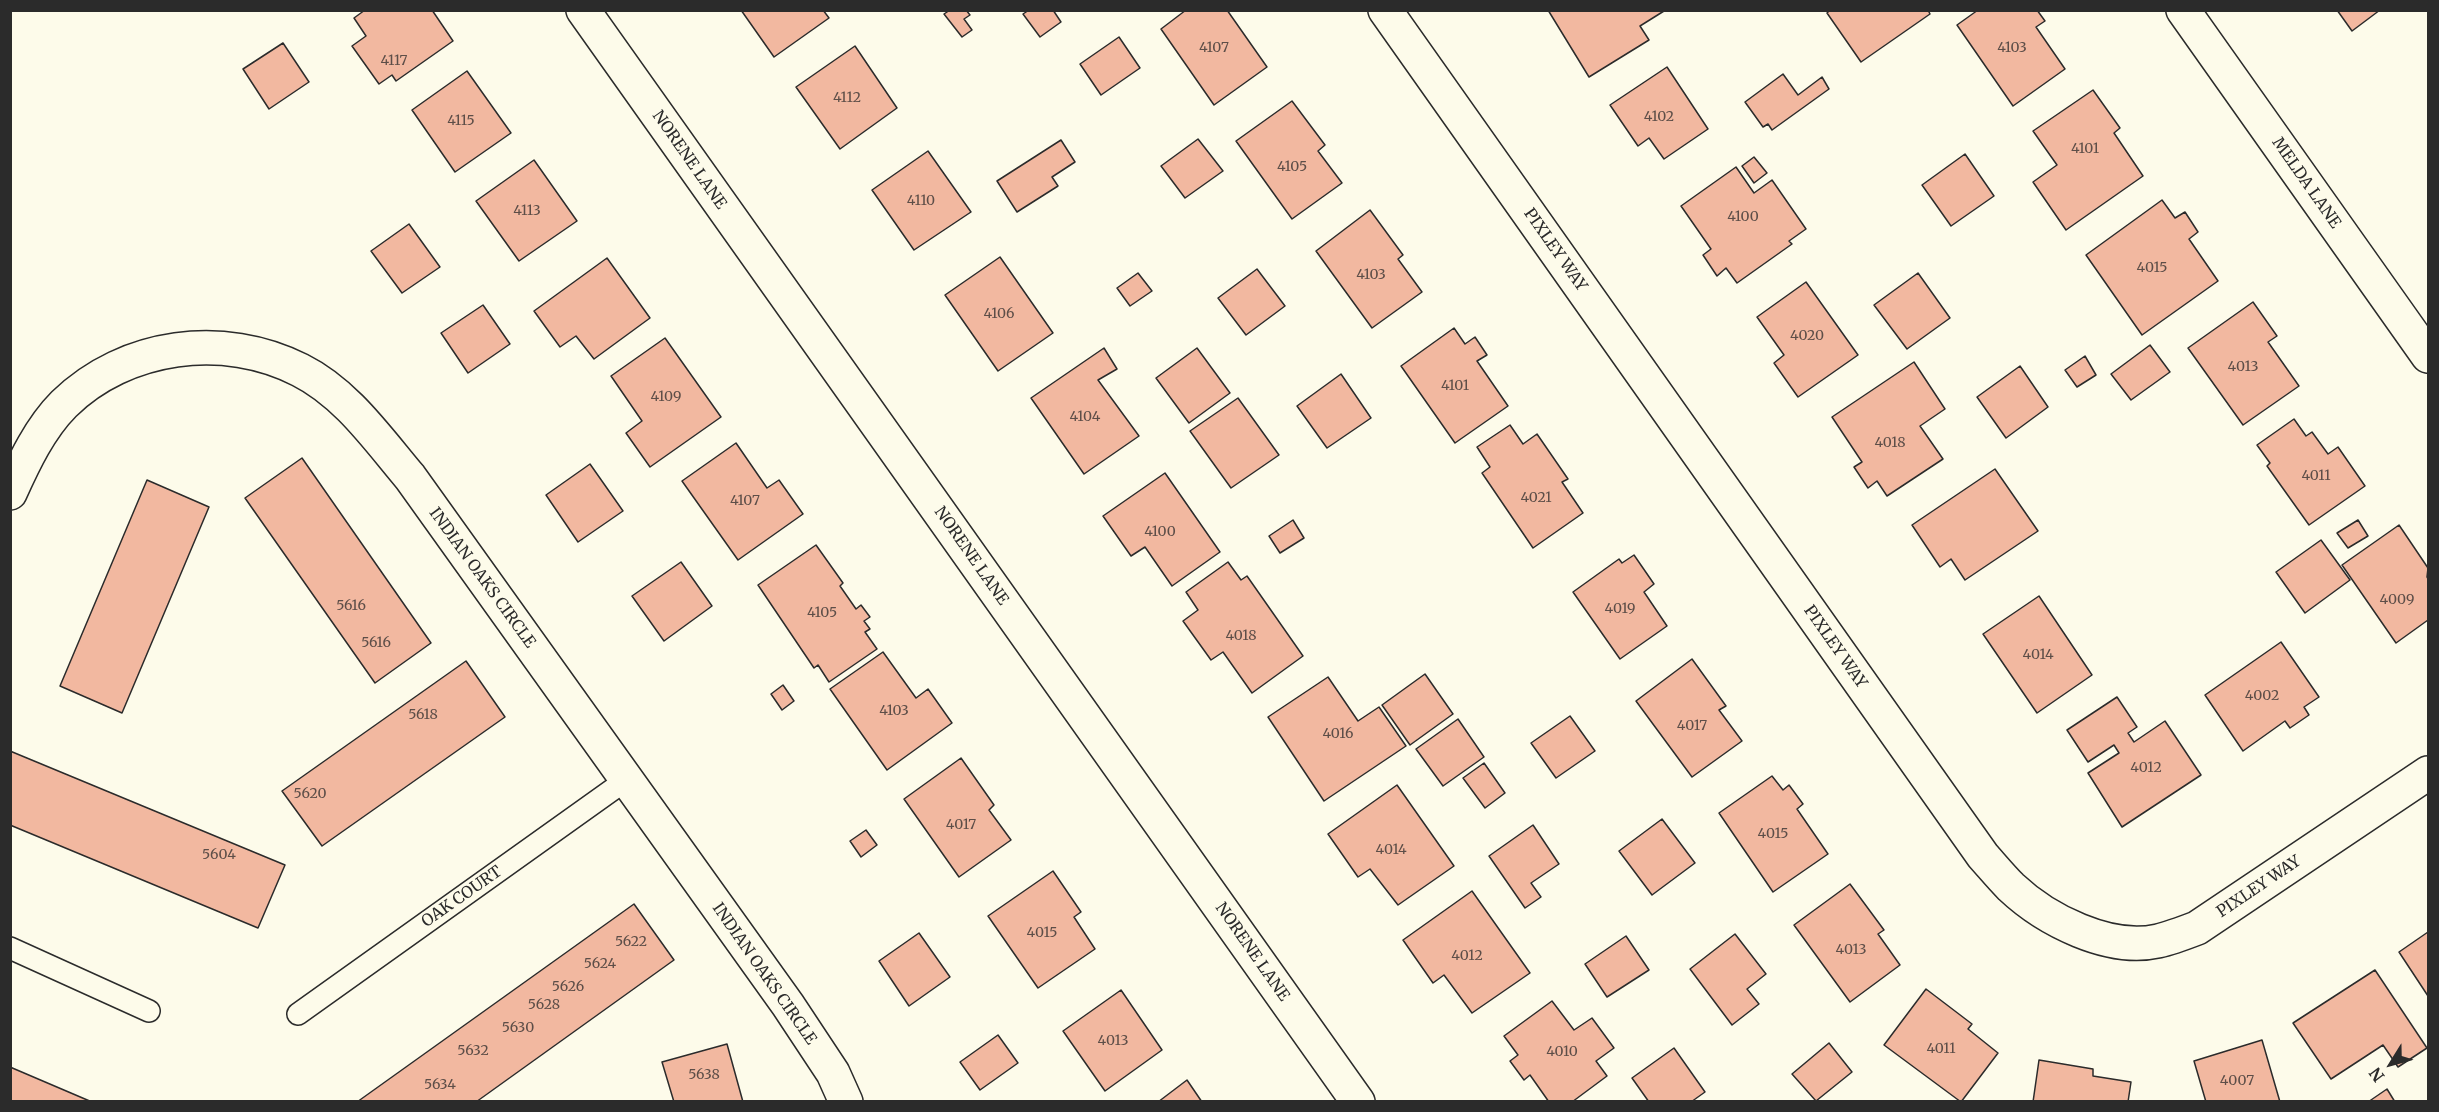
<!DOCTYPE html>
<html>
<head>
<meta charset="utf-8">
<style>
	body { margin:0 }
	#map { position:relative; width:2439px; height:1112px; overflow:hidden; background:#fdfbea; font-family:Merriweather,serif }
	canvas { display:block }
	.frame { position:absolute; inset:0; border:12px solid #2b2b2b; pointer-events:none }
	.north { position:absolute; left:2361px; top:1034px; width:60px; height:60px; -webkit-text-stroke:4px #fdfbea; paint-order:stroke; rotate:233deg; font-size:16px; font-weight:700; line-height:24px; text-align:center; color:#2b2b2b }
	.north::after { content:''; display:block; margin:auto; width:21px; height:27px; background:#2b2b2b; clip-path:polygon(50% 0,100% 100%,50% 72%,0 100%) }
</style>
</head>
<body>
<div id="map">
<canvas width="2439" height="1112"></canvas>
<div class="frame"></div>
<div class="north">N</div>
</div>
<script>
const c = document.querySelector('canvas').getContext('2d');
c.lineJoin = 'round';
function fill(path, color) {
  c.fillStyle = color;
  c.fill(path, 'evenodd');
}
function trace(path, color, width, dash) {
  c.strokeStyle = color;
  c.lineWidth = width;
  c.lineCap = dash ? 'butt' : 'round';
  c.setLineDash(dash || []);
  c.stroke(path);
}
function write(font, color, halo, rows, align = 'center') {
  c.font = font + ' Merriweather,serif';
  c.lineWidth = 4.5;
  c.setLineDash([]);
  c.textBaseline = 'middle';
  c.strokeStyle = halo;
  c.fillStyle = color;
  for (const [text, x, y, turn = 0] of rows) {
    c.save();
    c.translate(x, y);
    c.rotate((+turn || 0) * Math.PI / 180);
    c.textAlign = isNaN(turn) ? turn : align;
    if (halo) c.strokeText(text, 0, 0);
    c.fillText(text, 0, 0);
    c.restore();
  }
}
const building = new Path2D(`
	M 365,10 L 432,10 L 453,41 L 396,81 L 392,75 L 379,84 L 352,46 L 366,36 L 354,18 Z
	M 741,10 L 823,10 L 829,18 L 774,57 Z
	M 950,10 L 966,10 L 970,15 L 964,19 L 972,30 L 962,37 L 944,14 Z
	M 1029,10 L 1053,10 L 1061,22 L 1040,37 L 1023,14 Z
	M 1186,10 L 1227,10 L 1267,67 L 1214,105 L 1161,29 Z
	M 1548,10 L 1664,10 L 1664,11 L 1640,26 L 1649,40 L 1589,77 Z
	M 1830,10 L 1928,10 L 1930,14 L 1861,62 L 1827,13 Z
	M 1978,10 L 2037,10 L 2045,21 L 2036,27 L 2065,69 L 2013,106 L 1957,25 Z
	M 2337,10 L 2380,10 L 2352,31 Z
	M 1119,37 L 1140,68 L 1101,95 L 1080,64 Z
	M 283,43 L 309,82 L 269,109 L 243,69 Z
	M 855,46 L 897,108 L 840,149 L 796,87 Z
	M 1667,67 L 1708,129 L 1664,159 L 1649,138 L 1638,146 L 1610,105 Z
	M 467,71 L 511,133 L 455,172 L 412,110 Z
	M 1783,74 L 1798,95 L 1822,77 L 1829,89 L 1772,130 L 1768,124 L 1763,127 L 1745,102 Z
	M 2093,90 L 2120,128 L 2114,133 L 2143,176 L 2066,230 L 2033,182 L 2057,165 L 2033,131 Z
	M 1292,101 L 1325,145 L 1318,151 L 1342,183 L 1292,219 L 1236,141 Z
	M 1198,139 L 1223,171 L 1185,198 L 1161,166 Z
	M 1061,140 L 1075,162 L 1052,177 L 1058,186 L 1017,212 L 997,181 Z
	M 928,151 L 971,212 L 914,250 L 872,190 Z
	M 1965,154 L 1994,196 L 1951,226 L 1922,185 Z
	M 1754,157 L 1767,173 L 1754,183 L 1742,166 Z
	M 534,160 L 577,221 L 519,261 L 476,201 Z
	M 1736,167 L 1754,193 L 1772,180 L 1806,229 L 1789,241 L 1792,244 L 1737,283 L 1726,268 L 1717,276 L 1703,255 L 1711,249 L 1681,206 Z
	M 2162,200 L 2175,218 L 2185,212 L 2198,232 L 2189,239 L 2218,281 L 2142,335 L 2086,255 Z
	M 1370,210 L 1403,255 L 1398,259 L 1422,292 L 1372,328 L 1316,251 Z
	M 409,224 L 440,267 L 402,293 L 371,251 Z
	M 1000,257 L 1053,333 L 998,371 L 945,295 Z
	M 607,258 L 650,318 L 594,359 L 576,336 L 560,347 L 534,311 Z
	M 1257,269 L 1285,306 L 1246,335 L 1218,298 Z
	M 1138,273 L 1152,291 L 1130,306 L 1117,288 Z
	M 1918,273 L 1950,318 L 1907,349 L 1874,305 Z
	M 1806,282 L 1858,355 L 1798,397 L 1774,363 L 1784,355 L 1757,317 Z
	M 2253,302 L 2277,336 L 2268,342 L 2299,386 L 2243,425 L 2188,348 Z
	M 483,305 L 510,344 L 468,373 L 441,333 Z
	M 1454,328 L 1465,344 L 1475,337 L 1487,355 L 1477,361 L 1508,406 L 1455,443 L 1401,366 Z
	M 665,338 L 721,417 L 650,467 L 626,433 L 642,421 L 611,376 Z
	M 2150,345 L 2170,372 L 2131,400 L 2111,374 Z
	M 1104,348 L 1117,369 L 1098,380 L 1139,436 L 1084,474 L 1031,398 Z
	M 1197,348 L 1230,393 L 1189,423 L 1156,378 Z
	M 2085,356 L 2096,375 L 2077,387 L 2065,370 Z
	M 1914,362 L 1945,409 L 1920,426 L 1943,459 L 1887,496 L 1877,481 L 1868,488 L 1854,467 L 1862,462 L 1832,417 Z
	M 2020,366 L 2048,407 L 2006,438 L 1977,397 Z
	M 1341,374 L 1371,418 L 1327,448 L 1297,406 Z
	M 1238,398 L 1279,455 L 1231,488 L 1190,431 Z
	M 2294,419 L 2306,436 L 2312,432 L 2328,454 L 2338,447 L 2365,486 L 2309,525 L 2267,466 L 2270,463 L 2257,445 Z
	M 1510,425 L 1523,444 L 1537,434 L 1568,479 L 1562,482 L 1583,513 L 1533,548 L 1482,473 L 1490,467 L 1477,447 Z
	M 736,443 L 767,488 L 779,480 L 803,514 L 738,560 L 682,481 Z
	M 302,458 L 431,643 L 375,683 L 245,498 Z
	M 590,464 L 623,511 L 578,542 L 546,495 Z
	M 1995,469 L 2038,531 L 1965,580 L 1951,559 L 1940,567 L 1912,525 Z
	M 1165,473 L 1220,552 L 1172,586 L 1145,547 L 1131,556 L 1103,516 Z
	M 147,480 L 209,507 L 122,713 L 60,686 Z
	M 1293,520 L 1304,538 L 1280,553 L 1269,536 Z
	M 2358,520 L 2368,536 L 2348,548 L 2337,533 Z
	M 2399,525 L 2428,568 L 2427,577 L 2428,579 L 2428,620 L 2396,643 L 2342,565 Z
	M 2321,540 L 2350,580 L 2305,613 L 2276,572 Z
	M 816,545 L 843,583 L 840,586 L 856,609 L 861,605 L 870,617 L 864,621 L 870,629 L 865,632 L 877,649 L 829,682 L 818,665 L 814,668 L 758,585 Z
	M 1634,555 L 1654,584 L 1644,592 L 1667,626 L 1620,659 L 1573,592 L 1619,559 L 1622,563 Z
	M 681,562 L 712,606 L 664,641 L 632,596 Z
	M 1228,562 L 1241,580 L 1247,576 L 1303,656 L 1252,693 L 1223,652 L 1211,660 L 1183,621 L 1198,610 L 1186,592 Z
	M 2039,596 L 2092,675 L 2037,713 L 1983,634 Z
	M 2281,642 L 2319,697 L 2304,707 L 2309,715 L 2290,728 L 2285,721 L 2243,751 L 2205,695 Z
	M 883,652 L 916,698 L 928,689 L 952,723 L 887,770 L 830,689 Z
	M 1692,659 L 1726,706 L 1719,710 L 1742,741 L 1692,777 L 1636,701 Z
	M 466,661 L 505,717 L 322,846 L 282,791 Z
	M 1425,674 L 1453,714 L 1410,745 L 1382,705 Z
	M 1328,677 L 1358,721 L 1379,707 L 1406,746 L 1324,801 L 1268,717 Z
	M 783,685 L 794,701 L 782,710 L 771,694 Z
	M 2117,697 L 2137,727 L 2128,733 L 2134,742 L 2165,721 L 2201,775 L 2122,827 L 2088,773 L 2119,753 L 2114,745 L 2088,762 L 2067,730 Z
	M 1570,716 L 1595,751 L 1556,778 L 1531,743 Z
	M 1458,719 L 1484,757 L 1443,786 L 1416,749 Z
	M 10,751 L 285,865 L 258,928 L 10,825 Z
	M 961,758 L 994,805 L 989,810 L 1011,840 L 959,877 L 904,799 Z
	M 1484,763 L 1505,793 L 1485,808 L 1463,778 Z
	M 1772,776 L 1783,790 L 1789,785 L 1803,804 L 1797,809 L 1828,854 L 1773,892 L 1719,813 Z
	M 1397,785 L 1454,866 L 1398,905 L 1370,869 L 1358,877 L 1328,834 Z
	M 1662,819 L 1695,863 L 1652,895 L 1619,851 Z
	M 1533,825 L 1559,864 L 1531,883 L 1541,897 L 1525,908 L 1489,856 Z
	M 866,830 L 877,845 L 861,857 L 850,841 Z
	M 1053,871 L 1081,912 L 1074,917 L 1095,949 L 1038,988 L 988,916 Z
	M 1850,884 L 1884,930 L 1878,934 L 1900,965 L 1850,1002 L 1794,925 Z
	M 1472,891 L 1530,973 L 1472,1013 L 1444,975 L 1433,983 L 1403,940 Z
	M 634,904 L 674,960 L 476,1102 L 357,1102 Z
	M 2428,932 L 2428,996 L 2399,952 Z
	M 919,933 L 950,977 L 909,1006 L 879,961 Z
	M 1735,934 L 1766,974 L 1747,989 L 1759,1004 L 1732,1025 L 1690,969 Z
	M 1626,936 L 1649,970 L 1607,997 L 1585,964 Z
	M 2375,970 L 2427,1048 L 2398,1067 L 2383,1045 L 2331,1079 L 2293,1023 Z
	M 1926,989 L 1972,1024 L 1968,1029 L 1998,1053 L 1961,1102 L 1884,1045 Z
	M 1121,990 L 1162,1050 L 1105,1091 L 1063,1031 Z
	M 1552,1001 L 1574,1030 L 1592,1018 L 1614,1048 L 1596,1061 L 1607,1076 L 1572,1102 L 1549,1102 L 1530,1075 L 1524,1080 L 1510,1061 L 1518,1055 L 1504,1036 Z
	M 998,1035 L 1018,1063 L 980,1090 L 960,1062 Z
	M 2262,1040 L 2280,1102 L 2206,1102 L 2194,1061 Z
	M 1829,1043 L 1852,1072 L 1816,1101 L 1792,1074 Z
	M 727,1044 L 743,1102 L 674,1102 L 662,1062 Z
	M 1674,1048 L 1705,1092 L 1691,1102 L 1649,1102 L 1632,1078 Z
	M 2039,1060 L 2093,1069 L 2093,1076 L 2131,1082 L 2128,1102 L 2033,1102 Z
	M 10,1067 L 92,1102 L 10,1102 Z
	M 1187,1080 L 1202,1102 L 1158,1102 Z
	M 2387,1089 L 2395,1102 L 2368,1102 Z`);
fill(building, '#f2b8a0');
trace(building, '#2b2b2b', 1.5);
const lane = new Path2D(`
	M 10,948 L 149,1011
	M 298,1014 L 626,780`);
const street = new Path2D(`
	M 583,10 L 1358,1102
	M 1385,10 L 1983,856 C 1992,866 2001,877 2011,887 C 2046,920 2109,952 2158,941 C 2171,938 2184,933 2197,928 L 2428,773
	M 2183,10 L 2428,356
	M 10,493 C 24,462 40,428 64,404 C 125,344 224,331 300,370 C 346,393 377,438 410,477 L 788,1005 L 833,1073 L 846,1102`);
trace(lane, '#2b2b2b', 24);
trace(street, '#2b2b2b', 36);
trace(lane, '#fdfbea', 21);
trace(street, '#fdfbea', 33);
write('14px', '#5d4e48', null, [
	["4107",1214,48],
	["4103",2012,48],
	["4117",394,61],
	["4112",847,98],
	["4102",1659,117],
	["4115",461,121],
	["4101",2085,149],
	["4105",1292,167],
	["4110",921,201],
	["4113",527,211],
	["4100",1743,217],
	["4015",2152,268],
	["4103",1371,275],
	["4106",999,314],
	["4020",1807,336],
	["4013",2243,367],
	["4101",1455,386],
	["4109",666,397],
	["4104",1085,417],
	["4018",1890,443],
	["4011",2316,476],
	["4021",1536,498],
	["4107",745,501],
	["4100",1160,532],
	["4009",2397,600],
	["5616",351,606],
	["4019",1620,609],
	["4105",822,613],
	["4018",1241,636],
	["5616",376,643],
	["4014",2038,655],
	["4002",2262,696],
	["4103",894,711],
	["5618",423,715],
	["4017",1692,726],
	["4016",1338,734],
	["4012",2146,768],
	["5620",310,794],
	["4017",961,825],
	["4015",1773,834],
	["4014",1391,850],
	["5604",219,855],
	["4015",1042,933],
	["5622",631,942],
	["4013",1851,950],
	["4012",1467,956],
	["5624",600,964],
	["5626",568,987],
	["5628",544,1005],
	["5630",518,1028],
	["4013",1113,1041],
	["4011",1941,1049],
	["5632",473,1051],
	["4010",1562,1052],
	["5638",704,1075],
	["4007",2237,1081],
	["5634",440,1085]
]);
write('16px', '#2b2b2b', '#fdfbea', [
	["NORENE LANE",689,160,55],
	["MELDA LANE",2306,183,55],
	["PIXLEY WAY",1555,250,55],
	["NORENE LANE",971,556,55],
	["INDIAN OAKS CIRCLE",482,578,54],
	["PIXLEY WAY",1835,647,55],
	["PIXLEY WAY",2259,887,-34],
	["OAK COURT",462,897,-35],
	["NORENE LANE",1252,952,55],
	["INDIAN OAKS CIRCLE",764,974,55]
]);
</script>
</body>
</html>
